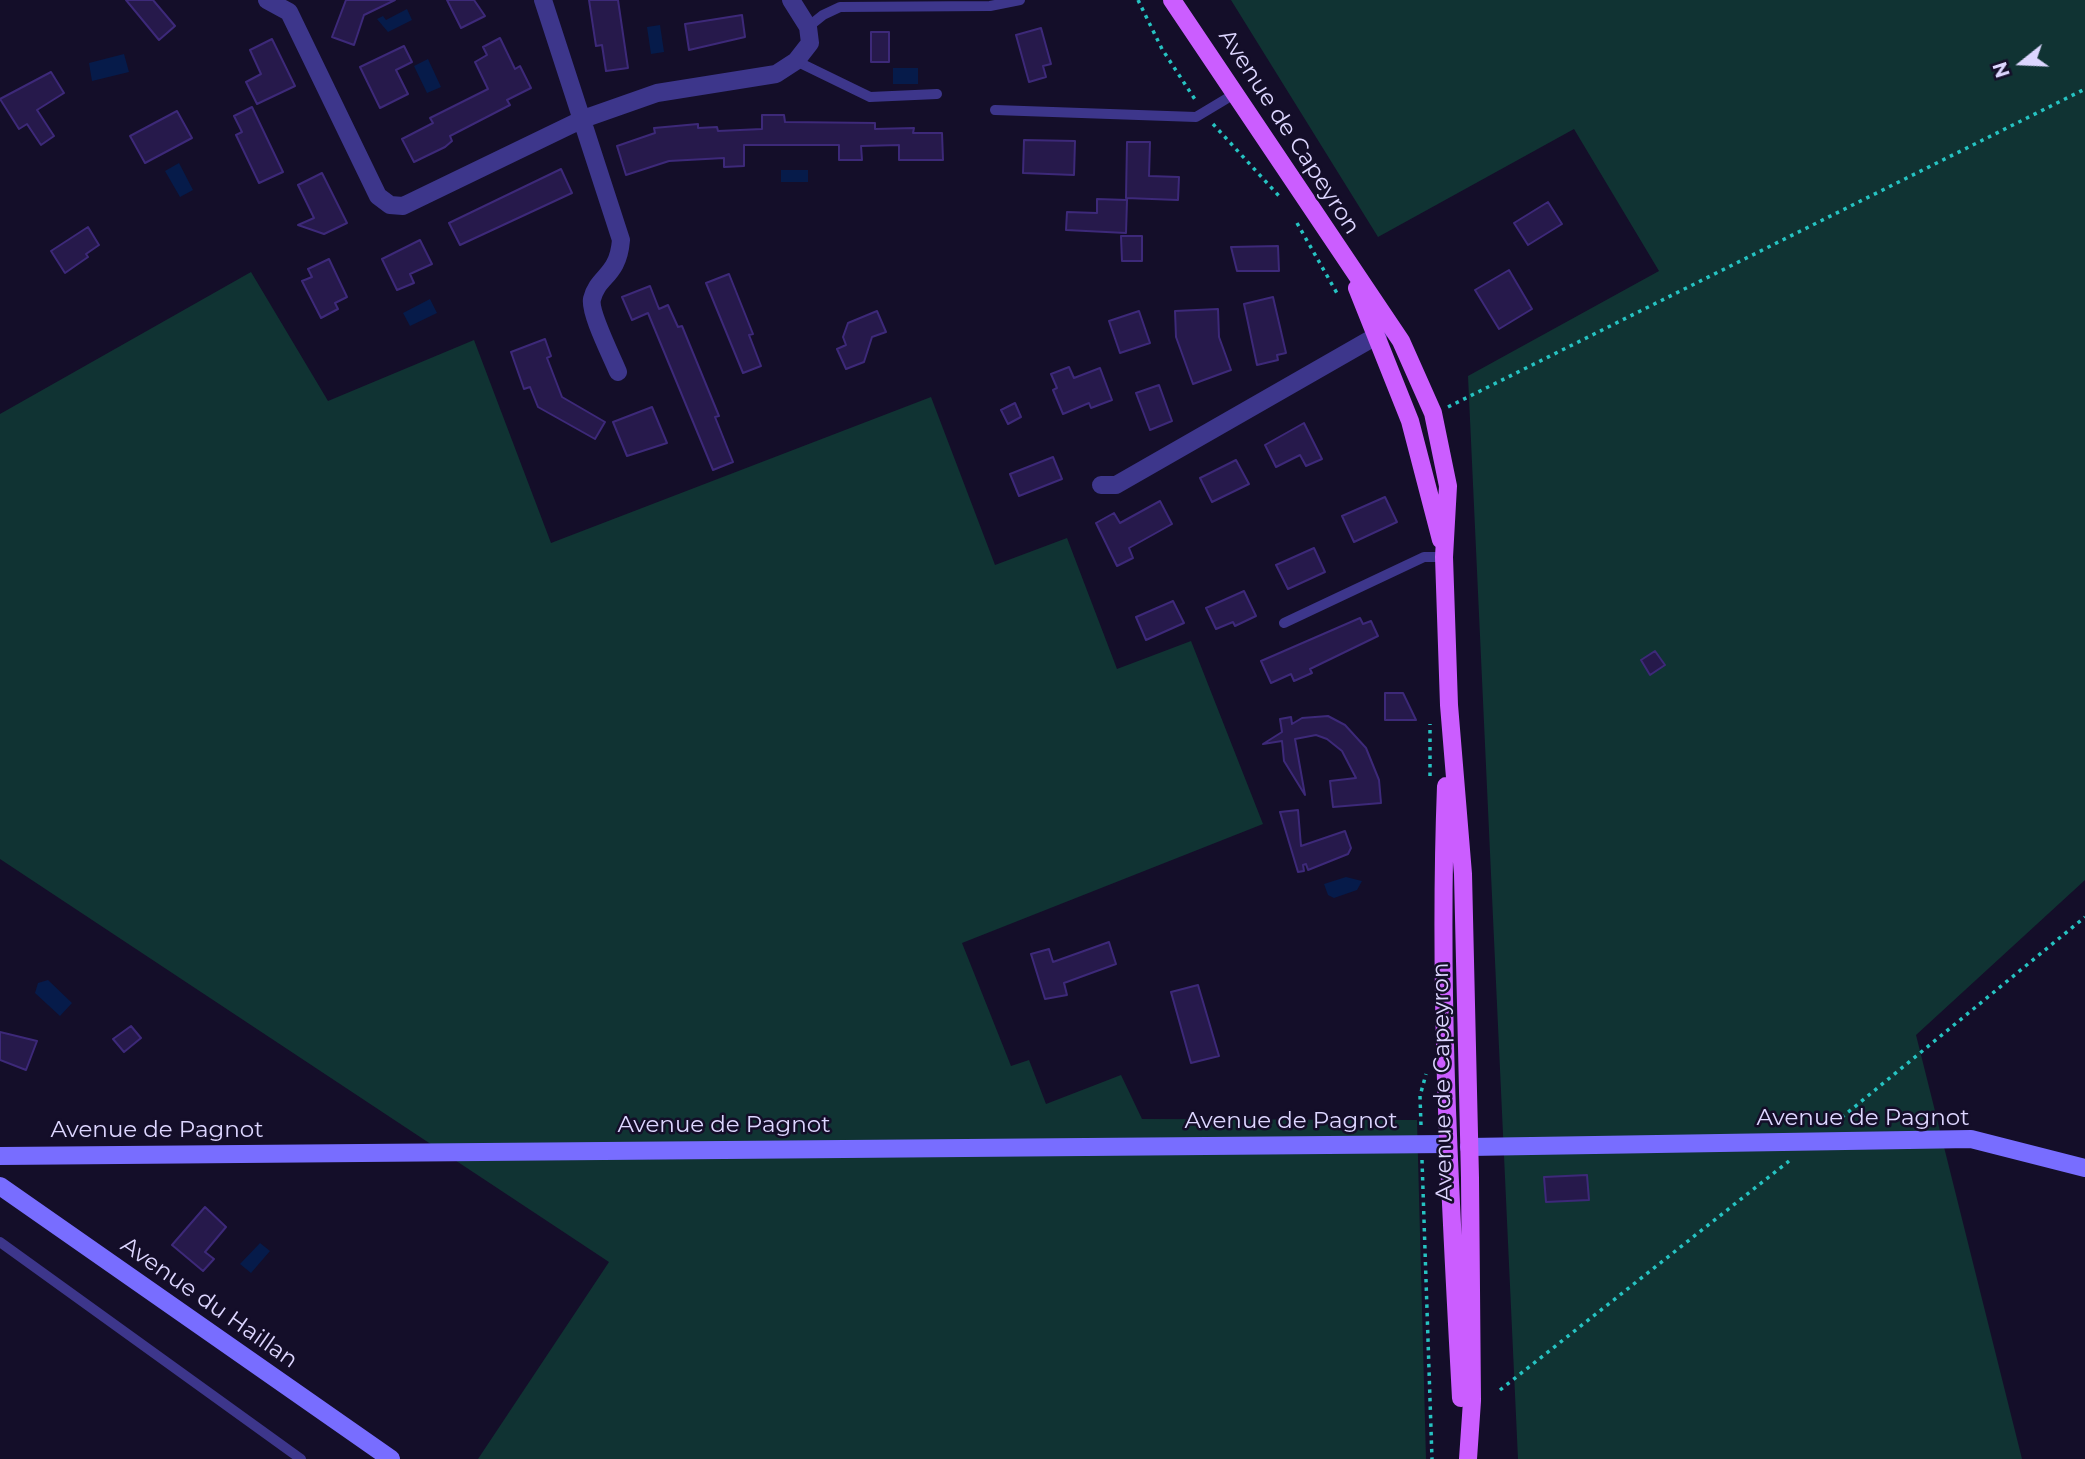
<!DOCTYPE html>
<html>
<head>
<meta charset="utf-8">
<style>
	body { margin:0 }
	#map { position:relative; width:2085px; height:1459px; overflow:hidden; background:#140e29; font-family:Montserrat,sans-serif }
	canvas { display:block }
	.north { position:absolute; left:1987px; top:28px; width:70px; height:70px; -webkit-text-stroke:5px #140e29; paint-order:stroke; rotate:252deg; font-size:19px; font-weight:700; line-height:28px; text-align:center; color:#ddd6ff }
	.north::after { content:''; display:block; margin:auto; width:24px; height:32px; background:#ddd6ff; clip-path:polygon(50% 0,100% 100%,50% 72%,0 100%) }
</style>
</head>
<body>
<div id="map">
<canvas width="2085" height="1459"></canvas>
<div class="north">N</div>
</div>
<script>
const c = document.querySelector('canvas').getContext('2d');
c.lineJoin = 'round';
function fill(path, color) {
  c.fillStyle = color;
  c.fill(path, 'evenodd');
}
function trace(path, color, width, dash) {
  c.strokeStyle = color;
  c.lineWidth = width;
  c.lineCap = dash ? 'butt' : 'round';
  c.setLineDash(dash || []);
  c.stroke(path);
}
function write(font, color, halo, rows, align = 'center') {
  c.font = font + ' Montserrat,sans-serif';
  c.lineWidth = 5;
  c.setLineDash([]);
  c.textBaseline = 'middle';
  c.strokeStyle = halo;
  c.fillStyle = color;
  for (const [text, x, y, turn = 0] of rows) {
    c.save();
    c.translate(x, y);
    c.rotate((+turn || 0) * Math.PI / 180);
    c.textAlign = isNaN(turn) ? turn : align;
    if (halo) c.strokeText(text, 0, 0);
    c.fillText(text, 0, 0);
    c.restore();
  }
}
fill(new Path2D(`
	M 1231,0 L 2085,0 L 2085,880 L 1916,1035 L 2022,1459 L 1518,1459 L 1468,376 L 1659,271 L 1574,129 L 1378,237 Z
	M 251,272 L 328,401 L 474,340 L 551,543 L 931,397 L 995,565 L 1067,538 L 1117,669 L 1191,641 L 1263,824 L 962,943 L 1011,1066 L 1029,1060 L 1046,1104 L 1121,1075 L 1142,1119 L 1417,1120 L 1426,1459 L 478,1459 L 609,1262 L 0,859 L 0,414 Z`), '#103333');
fill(new Path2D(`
	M 407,9 L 412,20 L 388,32 L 377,19 L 383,16 L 386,20 Z
	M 660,25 L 664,52 L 651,54 L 647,27 Z
	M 124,54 L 129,72 L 92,81 L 89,63 Z
	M 428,59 L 441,87 L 427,93 L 414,66 Z
	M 893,68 L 918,68 L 918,84 L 893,84 Z
	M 179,163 L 193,190 L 180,197 L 165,171 Z
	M 781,170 L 808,170 L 808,182 L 781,182 Z
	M 430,299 L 437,313 L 410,326 L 403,313 Z
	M 1346,877 L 1362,881 L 1357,890 L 1334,898 L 1328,895 L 1324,884 Z
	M 48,980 L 72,1003 L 60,1016 L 35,993 L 38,983 Z
	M 260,1243 L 270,1251 L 251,1273 L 240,1264 Z`), '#061b4a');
const building = new Path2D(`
	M 126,0 L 153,0 L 175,26 L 159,40 Z
	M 346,0 L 395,0 L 364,15 L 354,45 L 332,37 Z
	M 447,0 L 474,0 L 485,16 L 461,28 Z
	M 589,0 L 618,0 L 628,68 L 606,71 L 602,45 L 596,46 Z
	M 742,15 L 745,37 L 689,50 L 685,24 Z
	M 1041,28 L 1051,64 L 1043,66 L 1046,77 L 1029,82 L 1016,35 Z
	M 871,32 L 889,32 L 889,62 L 871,62 Z
	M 500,38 L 515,69 L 520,66 L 531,88 L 507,100 L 510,105 L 450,136 L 452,141 L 445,147 L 414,162 L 402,139 L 433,123 L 430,118 L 488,89 L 475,62 L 487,55 L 483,47 Z
	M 272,39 L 295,86 L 257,104 L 246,82 L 261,74 L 250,50 Z
	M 404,46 L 412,62 L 396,70 L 408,94 L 380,108 L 360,67 Z
	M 51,72 L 64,93 L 37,110 L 54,136 L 41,145 L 27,124 L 19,129 L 0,99 Z
	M 252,107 L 283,172 L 259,183 L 236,135 L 242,132 L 234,116 Z
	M 177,111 L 192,138 L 145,163 L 130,136 Z
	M 762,115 L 784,115 L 785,122 L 875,123 L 875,129 L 914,128 L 913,133 L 942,133 L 943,160 L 899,160 L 899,145 L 861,146 L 862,160 L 839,160 L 839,145 L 744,145 L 744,166 L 724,167 L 724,158 L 669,161 L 626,175 L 617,146 L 655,133 L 654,128 L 698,124 L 698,128 L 717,127 L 718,131 L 762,129 Z
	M 1024,140 L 1075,141 L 1074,175 L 1023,173 Z
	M 1127,142 L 1150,142 L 1149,176 L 1179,177 L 1178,200 L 1126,198 Z
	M 561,169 L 572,193 L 460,245 L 449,223 Z
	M 322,173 L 347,223 L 324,234 L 298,225 L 314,218 L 298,185 Z
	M 1097,199 L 1127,200 L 1126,233 L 1066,230 L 1067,212 L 1097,213 Z
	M 1548,202 L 1562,224 L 1528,245 L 1514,223 Z
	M 88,227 L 99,245 L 86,254 L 88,257 L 65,273 L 51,251 Z
	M 1121,236 L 1142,236 L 1142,261 L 1122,261 Z
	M 420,240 L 432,264 L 410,274 L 414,283 L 397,290 L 382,259 Z
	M 1278,246 L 1279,271 L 1237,271 L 1231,247 Z
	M 329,259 L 347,297 L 335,303 L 338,309 L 321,318 L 302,281 L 312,277 L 308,269 Z
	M 1509,270 L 1532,309 L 1499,329 L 1475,290 Z
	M 729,274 L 753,334 L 749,335 L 761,366 L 743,373 L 706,283 Z
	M 650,286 L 659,309 L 668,305 L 678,327 L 682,326 L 719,416 L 715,417 L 733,462 L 713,470 L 648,313 L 632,320 L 622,297 Z
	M 1273,297 L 1286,353 L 1277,355 L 1278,360 L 1257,365 L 1244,304 Z
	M 1218,309 L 1219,337 L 1231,370 L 1193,384 L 1176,337 L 1175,311 Z
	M 877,311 L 886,332 L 872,337 L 864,362 L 846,369 L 837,349 L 846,345 L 843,337 L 848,323 Z
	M 1139,311 L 1150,343 L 1120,353 L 1109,321 Z
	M 545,339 L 551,356 L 547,358 L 562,397 L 605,422 L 595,439 L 538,407 L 530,387 L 524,389 L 511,352 Z
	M 1069,367 L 1074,378 L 1100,368 L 1112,400 L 1091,408 L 1089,403 L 1063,414 L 1053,390 L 1057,388 L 1051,374 Z
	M 1159,385 L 1172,421 L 1150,430 L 1136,393 Z
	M 1015,403 L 1021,417 L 1008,424 L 1001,410 Z
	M 652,407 L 667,443 L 627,456 L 613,422 Z
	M 1304,423 L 1322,459 L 1306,466 L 1300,455 L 1276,467 L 1265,445 Z
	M 1053,457 L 1062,479 L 1019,496 L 1010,474 Z
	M 1236,460 L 1249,484 L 1212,502 L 1200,478 Z
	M 1385,497 L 1397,522 L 1354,542 L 1342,516 Z
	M 1160,501 L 1172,524 L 1129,548 L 1133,558 L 1117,566 L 1096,523 L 1114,513 L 1120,523 Z
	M 1314,548 L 1325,572 L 1288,589 L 1276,565 Z
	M 1244,591 L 1256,616 L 1235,626 L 1233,622 L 1216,629 L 1206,608 Z
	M 1173,601 L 1184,623 L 1146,640 L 1136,617 Z
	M 1360,618 L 1363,624 L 1371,621 L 1378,636 L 1310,669 L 1312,673 L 1294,681 L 1291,674 L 1271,683 L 1261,661 Z
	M 1655,651 L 1665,665 L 1650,675 L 1641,660 Z
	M 1385,693 L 1403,693 L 1416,720 L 1385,720 Z
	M 1328,716 L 1345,725 L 1366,748 L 1379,780 L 1381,803 L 1333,807 L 1330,781 L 1356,778 L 1342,751 L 1327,739 L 1316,735 L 1295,739 L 1305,795 L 1284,761 L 1282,741 L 1263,744 L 1282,732 L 1280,719 L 1291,717 L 1292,724 L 1302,718 Z
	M 1298,810 L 1301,846 L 1345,831 L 1351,848 L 1348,854 L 1308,870 L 1306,864 L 1303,865 L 1304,871 L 1298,872 L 1280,812 Z
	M 1109,942 L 1116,964 L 1064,983 L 1067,995 L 1045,999 L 1031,954 L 1049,949 L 1053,962 Z
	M 1198,985 L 1219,1056 L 1191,1063 L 1171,992 Z
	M 131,1026 L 141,1038 L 124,1052 L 113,1039 Z
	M 0,1032 L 37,1041 L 26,1070 L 0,1060 Z
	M 1587,1175 L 1589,1200 L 1546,1202 L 1544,1177 Z
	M 205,1207 L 226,1227 L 205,1252 L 214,1259 L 203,1271 L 172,1245 Z`);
fill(building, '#26194b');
trace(building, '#3d2979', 2);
trace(new Path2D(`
	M 1138,0 L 1162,49 L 1196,101
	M 1213,124 L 1279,196
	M 1297,223 L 1338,295
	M 1448,407 L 2085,89
	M 1430,776 L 1430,724
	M 1835,1123 L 2085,917
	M 1421,1125 L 1420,1096 L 1426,1074
	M 1422,1160 L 1432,1459
	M 1500,1390 L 1789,1161`), '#26c3c2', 3.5, [3.5, 5]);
trace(new Path2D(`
	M 808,27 L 823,15 L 840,7 L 990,6 L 1020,0
	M 796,61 L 870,97 L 937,94
	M 995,110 L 1196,117 L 1236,93
	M 1284,623 L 1424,557 L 1444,557
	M 0,1242 L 301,1459`), '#3d368b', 10);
trace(new Path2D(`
	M 267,0 L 289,12 L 378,196 L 390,205 L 403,206 L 583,119 L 657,93 L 776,74 L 796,61 L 810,43 L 808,27 L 791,0
	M 543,0 L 621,240 C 618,277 598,275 592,299 C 589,312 612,357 618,372
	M 1101,485 L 1116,485 L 1378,335`), '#3d368b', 18);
trace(new Path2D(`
	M 1469,1147 L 1971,1139 L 2085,1168
	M 0,1156 L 1448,1144
	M 0,1186 L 391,1459`), '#786dff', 18);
trace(new Path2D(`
	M 1172,0 L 1401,341 L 1433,413 L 1448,486 L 1444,557 L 1449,705 L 1463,874 L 1470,1178 L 1472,1401 L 1468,1459
	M 1357,288 L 1410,421 L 1441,540
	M 1446,786 C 1438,990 1450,1194 1461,1398`), '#cb5dff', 18);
write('23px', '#ddd6ff', '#140e29', [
	["Avenue de Capeyron",1289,132,57],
	["Avenue de Capeyron",1443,1082,-91],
	["Avenue de Pagnot",1863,1118],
	["Avenue de Pagnot",1291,1121],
	["Avenue de Pagnot",724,1125],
	["Avenue de Pagnot",157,1130],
	["Avenue du Haillan",209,1303,35]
]);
</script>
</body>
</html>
